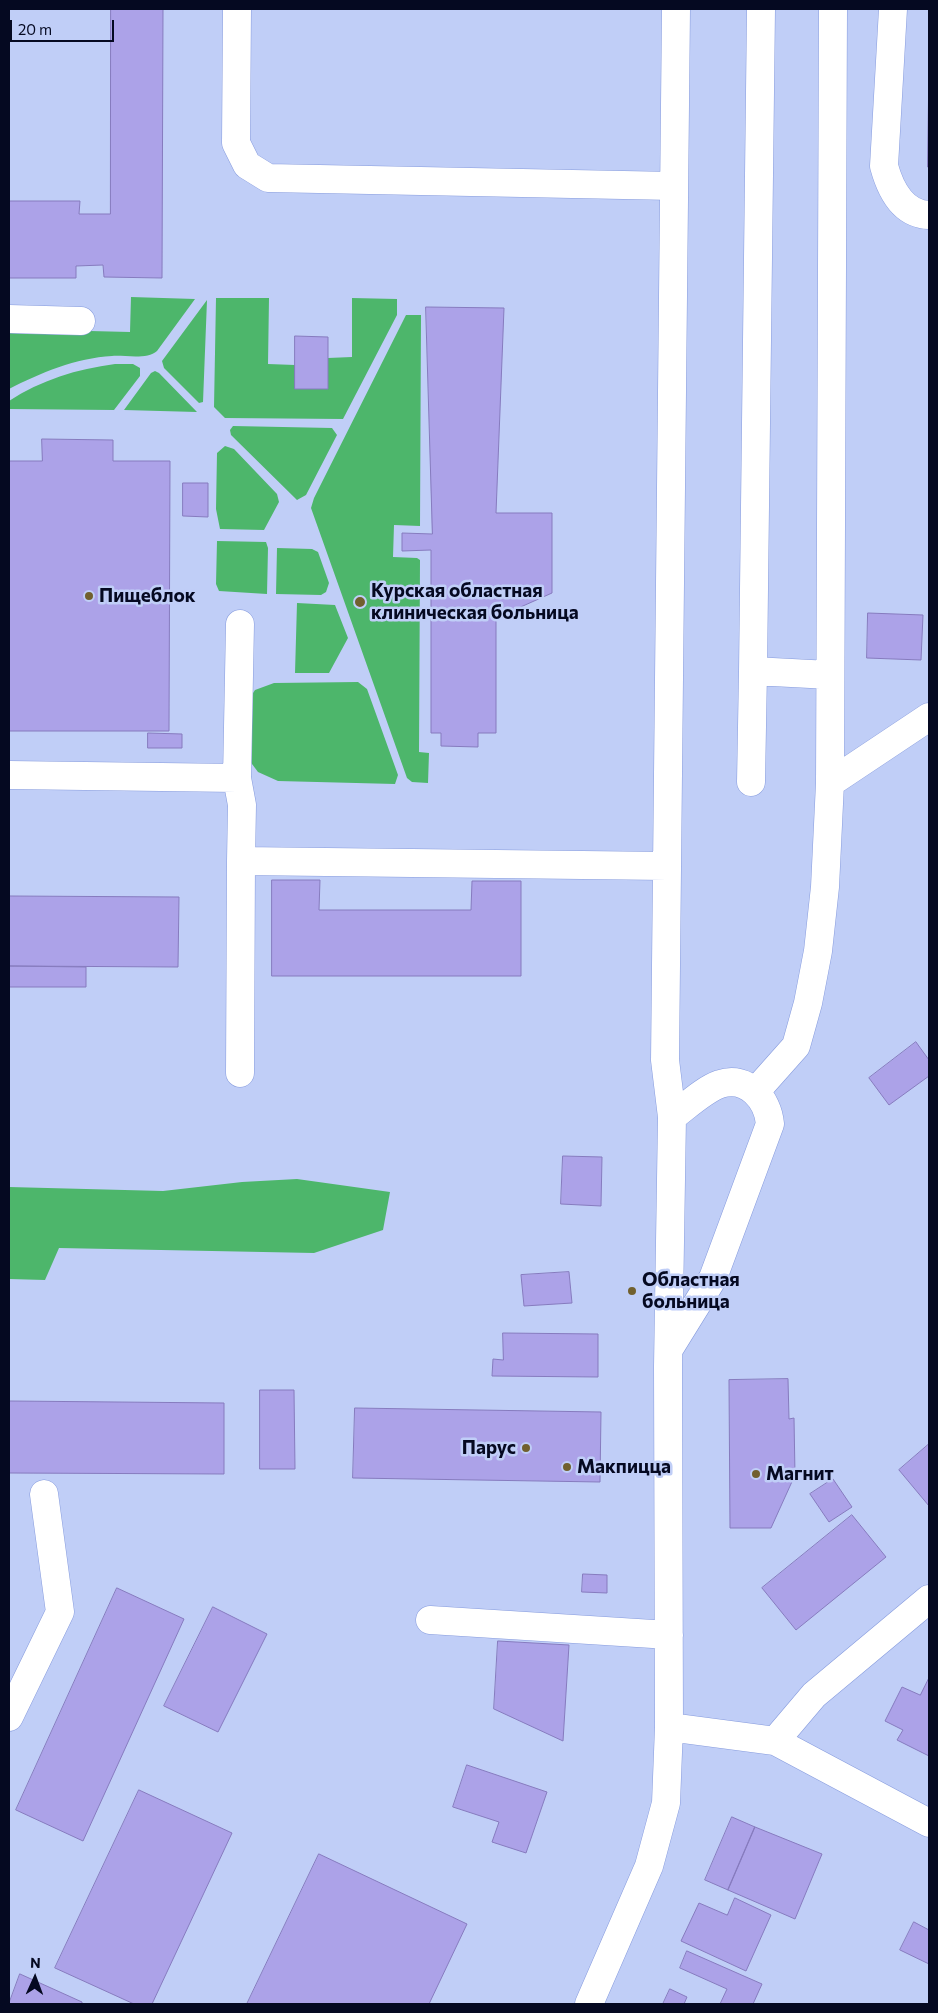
<!DOCTYPE html>
<html>
<head>
<meta charset="utf-8">
<style>
	body { margin:0 }
	#map { position:relative; width:938px; height:2013px; overflow:hidden; background:#c0cef7; font-family:Commissioner,sans-serif }
	canvas { display:block }
	.frame { position:absolute; inset:0; border:10px solid #050921; pointer-events:none }
	.north { position:absolute; left:10px; top:1953px; width:50px; height:50px; -webkit-text-stroke:4px #c0cef7; paint-order:stroke; rotate:2deg; font-size:14px; font-weight:700; line-height:20px; text-align:center; color:#050921 }
	.north::after { content:''; display:block; margin:auto; width:18px; height:22px; background:#050921; clip-path:polygon(50% 0,100% 100%,50% 72%,0 100%) }
	.scale { position:absolute; left:10px; top:20px; width:104px; height:22px; box-sizing:border-box; border:2px solid #050921; border-top:0; padding-left:6px; font-size:15px; line-height:18px; white-space:nowrap; color:#050921; -webkit-text-stroke:4px #c0cef7; paint-order:stroke }
</style>
</head>
<body>
<div id="map">
<canvas width="938" height="2013"></canvas>
<div class="frame"></div>
<div class="north">N</div>
<div class="scale">20 m</div>
</div>
<script>
const c = document.querySelector('canvas').getContext('2d');
c.lineJoin = 'round';
function fill(path, color) {
  c.fillStyle = color;
  c.fill(path, 'evenodd');
}
function trace(path, color, width, dash) {
  c.strokeStyle = color;
  c.lineWidth = width;
  c.lineCap = dash ? 'butt' : 'round';
  c.setLineDash(dash || []);
  c.stroke(path);
}
function write(font, color, halo, rows, align = 'center') {
  c.font = font + ' Commissioner,sans-serif';
  c.lineWidth = 5;
  c.setLineDash([]);
  c.textBaseline = 'middle';
  c.strokeStyle = halo;
  c.fillStyle = color;
  for (const [text, x, y, turn = 0] of rows) {
    c.save();
    c.translate(x, y);
    c.rotate((+turn || 0) * Math.PI / 180);
    c.textAlign = isNaN(turn) ? turn : align;
    if (halo) c.strokeText(text, 0, 0);
    c.fillText(text, 0, 0);
    c.restore();
  }
}
fill(new Path2D(`
	M 131,297 L 195,299 L 157,351 C 147,360 125,355 112,356 C 76,358 40,373 9,389 L 9,329 L 130,332 Z
	M 216,298 L 269,298 L 268,364 L 295,365 L 295,389 L 328,389 L 328,358 L 352,357 L 352,298 L 397,299 L 397,315 L 343,419 L 225,418 L 214,407 Z
	M 207,300 L 203,402 L 199,403 L 164,368 L 162,361 Z
	M 406,315 L 421,315 L 420,526 L 394,525 L 393,557 L 417,558 L 420,560 L 419,752 L 429,753 L 428,783 L 412,782 L 407,778 L 311,508 L 314,498 Z
	M 115,364 L 133,364 L 140,368 L 140,376 L 114,410 L 9,409 L 9,401 C 41,380 77,369 115,364 Z
	M 155,371 L 159,373 L 197,412 L 124,410 L 151,373 Z
	M 233,426 L 332,428 L 337,435 L 306,495 L 297,500 L 231,435 L 230,430 Z
	M 225,446 L 234,449 L 277,494 L 279,502 L 264,530 L 220,529 L 216,509 L 217,453 Z
	M 217,541 L 266,542 L 268,548 L 267,594 L 219,591 L 216,584 Z
	M 277,548 L 312,549 L 318,552 L 329,583 L 326,592 L 321,595 L 276,594 Z
	M 297,603 L 335,605 L 348,638 L 329,673 L 295,673 Z
	M 358,682 L 367,689 L 398,775 L 395,784 L 278,781 L 258,772 L 246,756 L 247,702 L 255,690 L 274,683 Z
	M 297,1179 L 390,1192 L 383,1230 L 314,1253 L 59,1248 L 45,1280 L 9,1279 L 9,1187 L 163,1191 L 242,1182 Z`), '#4db66b');
const building = new Path2D(`
	M 111,9 L 163,9 L 162,278 L 104,277 L 103,265 L 76,266 L 76,278 L 9,278 L 9,201 L 80,201 L 79,214 L 110,214 Z
	M 929,62 L 929,167 L 928,167 Z
	M 426,307 L 504,308 L 496,513 L 552,513 L 552,593 L 496,618 L 496,733 L 478,733 L 478,747 L 441,746 L 441,733 L 431,733 L 431,550 L 402,551 L 402,533 L 432,534 Z
	M 295,336 L 328,337 L 328,389 L 295,389 Z
	M 42,439 L 113,440 L 113,461 L 170,461 L 169,731 L 9,731 L 9,461 L 42,461 Z
	M 183,483 L 208,483 L 208,517 L 183,516 Z
	M 868,613 L 923,615 L 921,660 L 867,658 Z
	M 148,733 L 182,734 L 182,748 L 148,748 Z
	M 272,880 L 320,880 L 319,910 L 471,910 L 472,881 L 521,881 L 521,976 L 272,976 Z
	M 9,896 L 179,897 L 178,967 L 9,966 Z
	M 9,966 L 86,967 L 86,987 L 9,987 Z
	M 916,1042 L 929,1060 L 929,1076 L 889,1105 L 869,1078 Z
	M 563,1156 L 602,1157 L 601,1206 L 561,1204 Z
	M 569,1272 L 572,1303 L 524,1306 L 521,1275 Z
	M 503,1333 L 598,1334 L 598,1377 L 492,1376 L 493,1359 L 503,1360 Z
	M 788,1379 L 789,1419 L 794,1418 L 795,1475 L 771,1528 L 730,1528 L 729,1380 Z
	M 260,1390 L 294,1390 L 295,1469 L 260,1469 Z
	M 9,1401 L 224,1403 L 224,1474 L 9,1473 Z
	M 355,1408 L 601,1412 L 600,1482 L 353,1478 Z
	M 929,1444 L 929,1506 L 899,1470 Z
	M 833,1479 L 852,1507 L 829,1522 L 810,1494 Z
	M 852,1515 L 886,1557 L 796,1630 L 762,1588 Z
	M 583,1574 L 607,1575 L 607,1593 L 582,1592 Z
	M 117,1588 L 184,1619 L 83,1841 L 16,1810 Z
	M 213,1607 L 267,1634 L 218,1732 L 164,1706 Z
	M 498,1641 L 569,1645 L 563,1741 L 494,1709 Z
	M 929,1678 L 929,1756 L 897,1740 L 903,1730 L 885,1721 L 902,1687 L 920,1695 Z
	M 467,1765 L 547,1792 L 526,1853 L 492,1842 L 499,1822 L 453,1807 Z
	M 139,1790 L 232,1833 L 152,2004 L 134,2004 L 55,1968 Z
	M 732,1817 L 755,1827 L 728,1890 L 705,1880 Z
	M 755,1827 L 822,1854 L 795,1919 L 728,1890 Z
	M 319,1854 L 467,1924 L 429,2004 L 247,2004 Z
	M 735,1898 L 771,1915 L 746,1971 L 681,1941 L 699,1903 L 727,1915 Z
	M 914,1922 L 929,1930 L 929,1964 L 900,1950 Z
	M 687,1951 L 762,1984 L 753,2004 L 720,2004 L 727,1989 L 680,1968 Z
	M 20,1974 L 82,2002 L 82,2004 L 9,2004 Z
	M 670,1989 L 687,1997 L 684,2004 L 663,2004 Z`);
fill(building, '#aca2e8');
trace(building, '#867bbe', 1);
const minor = new Path2D(`
	M 237,9 L 236,143 L 247,165 L 268,178 L 674,186
	M 761,9 L 753,671 L 830,675
	M 893,9 L 884,166 C 890,188 902,214 929,215
	M 9,319 L 81,321
	M 240,624 L 237,778 L 242,805 L 241,861
	M 9,775 L 237,778
	M 751,782 L 753,671
	M 830,783 L 929,717
	M 240,1073 L 241,861 L 667,866
	M 756,1091 L 796,1046 L 808,1003 L 818,951 L 825,887 L 830,783 L 833,9
	M 669,1349 L 713,1278 L 770,1124 C 768,1100 748,1075 720,1084 C 703,1090 686,1107 672,1117
	M 430,1620 L 669,1635
	M 9,1717 L 60,1612 L 44,1494
	M 669,1727 L 775,1741 L 929,1823
	M 775,1741 L 814,1695 L 929,1599
	M 589,2004 L 649,1866 L 666,1803 L 669,1727 L 668,1366 L 672,1117 L 665,1060 L 676,9`);
trace(minor, '#869bdd', 29);
trace(minor, '#fff', 28);
for (const [x, y, r, color] of [
	[89,596,5,"#71602e"],
	[360,602,6,"#71602e"],
	[632,1291,5,"#71602e"],
	[526,1448,5,"#71602e"],
	[567,1467,5,"#71602e"],
	[756,1474,5,"#71602e"]
]) {
  const dot = new Path2D();
  dot.arc(x, y, r, 0, 2 * Math.PI);
  c.fillStyle = color;
  c.fill(dot);
  trace(dot, '#c0cef7', 2);
}
write('bold 19px', '#050921', '#c0cef7', [
	["Курская областная",371,591],
	["клиническая больница",371,613],
	["Пищеблок",99,596],
	["Областная",642,1280],
	["больница",642,1302],
	["Парус",516,1448,"right"],
	["Макпицца",577,1467],
	["Магнит",766,1474]
], 'left');
</script>
</body>
</html>
